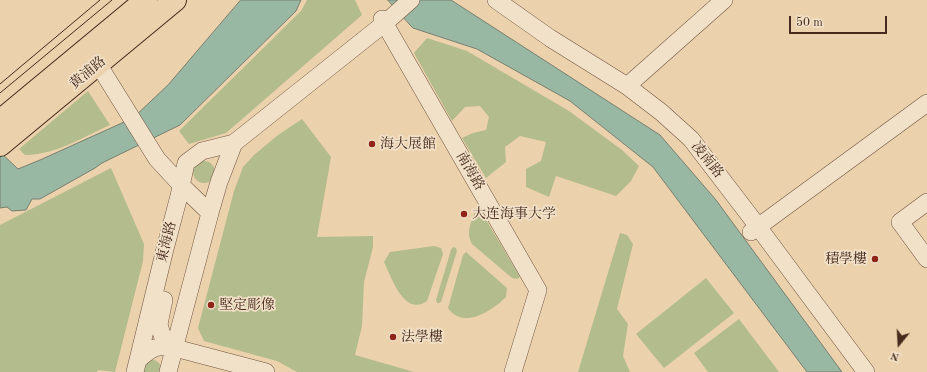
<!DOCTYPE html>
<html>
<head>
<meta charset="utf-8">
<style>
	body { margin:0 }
	#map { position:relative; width:927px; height:372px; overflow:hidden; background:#ebd1ac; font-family:"Old Standard TT",serif }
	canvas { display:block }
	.north { position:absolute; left:879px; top:324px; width:40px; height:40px; -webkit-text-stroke:3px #f2e1c9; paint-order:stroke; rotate:198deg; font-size:11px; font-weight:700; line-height:16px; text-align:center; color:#462a1c }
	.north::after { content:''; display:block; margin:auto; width:14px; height:18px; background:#462a1c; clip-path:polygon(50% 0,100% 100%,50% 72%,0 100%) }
	.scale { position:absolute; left:789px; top:16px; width:98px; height:18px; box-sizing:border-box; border:2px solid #462a1c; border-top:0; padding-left:5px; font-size:12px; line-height:14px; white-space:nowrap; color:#462a1c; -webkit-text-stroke:3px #f2e1c9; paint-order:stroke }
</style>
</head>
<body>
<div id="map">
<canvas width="927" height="372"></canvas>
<div class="north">N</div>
<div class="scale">50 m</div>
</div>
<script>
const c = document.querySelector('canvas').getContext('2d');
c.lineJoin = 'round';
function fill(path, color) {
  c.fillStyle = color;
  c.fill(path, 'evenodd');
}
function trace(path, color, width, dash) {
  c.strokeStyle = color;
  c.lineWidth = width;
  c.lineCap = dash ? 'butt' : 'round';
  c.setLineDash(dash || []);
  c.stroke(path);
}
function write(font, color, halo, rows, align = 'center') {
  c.font = font + ' "Old Standard TT","Noto Serif SC",serif';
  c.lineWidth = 3.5;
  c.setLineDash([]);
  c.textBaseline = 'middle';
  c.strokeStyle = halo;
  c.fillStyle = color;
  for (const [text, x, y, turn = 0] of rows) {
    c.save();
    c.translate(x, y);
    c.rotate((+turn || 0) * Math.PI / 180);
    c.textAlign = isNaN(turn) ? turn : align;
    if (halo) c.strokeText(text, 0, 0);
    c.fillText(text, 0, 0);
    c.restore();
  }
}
fill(new Path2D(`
	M 307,0 L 355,0 L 362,15 L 226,133 L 189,144 L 179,131 L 301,11 Z
	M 427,38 L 467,51 L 569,111 L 622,150 L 639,166 L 631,181 L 616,196 L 556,176 L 549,197 L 526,187 L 526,169 L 541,161 L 546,142 L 520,136 L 505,147 L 506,162 L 486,178 L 462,138 L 473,133 L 486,130 L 489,117 L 480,106 L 465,107 L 452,121 L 414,53 Z
	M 88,91 L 110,125 C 83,137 55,155 25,155 L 19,149 Z
	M 302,119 L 331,157 L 317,237 L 373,236 L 373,247 L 364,282 L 362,326 L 355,355 L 414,372 L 297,372 L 277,361 L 204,341 L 198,328 L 234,191 L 243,167 L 254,155 L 278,135 Z
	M193 172a11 11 0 1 1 22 0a11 11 0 1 1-22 0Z
	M 111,168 L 144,244 L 143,261 L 115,372 L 98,370 L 97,372 L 0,372 L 0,225 Z
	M 476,208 L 479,208 L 520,277 L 517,279 L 512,278 L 472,244 C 465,231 472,222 476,208 Z
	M 620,233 L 627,235 L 633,244 L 617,309 L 628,324 L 623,356 L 630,372 L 578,372 Z
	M 434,246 L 441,248 L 443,254 L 427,301 C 404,317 392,278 384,262 L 390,252 Z
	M 453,247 L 456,248 L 457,251 L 441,302 L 439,303 L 437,303 L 436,300 L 451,250 Z
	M 466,252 L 507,288 L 506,297 C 492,311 463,330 448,308 L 463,255 Z
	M 706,278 L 734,313 L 664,368 L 636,334 Z
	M 739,319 L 779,372 L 708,372 L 694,353 Z
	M 149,360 C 157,359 162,364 161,372 L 143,372 L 144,366 Z`), '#b3bc8c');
const water = new Path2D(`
	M 241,0 L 301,0 L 296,11 L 180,125 L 102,163 L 95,168 L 40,199 L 32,199 L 26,210 L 12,211 L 7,207 L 0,208 L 0,152 L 18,169 L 40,160 L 133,118 L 168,85 Z
	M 388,0 L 451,0 L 660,135 L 716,200 L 842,372 L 807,372 L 653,167 L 570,101 L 477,49 L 413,28 Z`);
fill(water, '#99b8a4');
trace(water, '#787f6e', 1);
const minor = new Path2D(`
	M 496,0 L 550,38 L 627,86 L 661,112 L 691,139 L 753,220 L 866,372
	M 382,19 L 538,290 L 513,372
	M 98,64 L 157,159 L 181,185 L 210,213
	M 627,86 L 724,0
	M 927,202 L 900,222 L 927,259
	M 751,232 L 927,103
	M 164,300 L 159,324 L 162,335 L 175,348
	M 139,359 C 153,347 156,345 175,348 L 266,372
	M 135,372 L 165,249 L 179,196 L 186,163 L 202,151 L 234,143
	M 168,372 L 210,213 L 219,182 L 234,143 L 385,23 L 411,0`);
const highway = new Path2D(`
	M 0,121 L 146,0
	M 0,145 L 175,0`);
trace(minor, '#6f5440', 18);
trace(highway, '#462a1c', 24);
trace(minor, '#f2e1c9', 17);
trace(highway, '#ebd1ac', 22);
trace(new Path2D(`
	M 0,84 L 100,0
	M 0,93 L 112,0`), '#462a1c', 1);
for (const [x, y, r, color] of [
	[372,144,4,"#8f2418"],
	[464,214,4,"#8f2418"],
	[875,259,4,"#8f2418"],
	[211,305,4,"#8f2418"],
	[393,337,4,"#8f2418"]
]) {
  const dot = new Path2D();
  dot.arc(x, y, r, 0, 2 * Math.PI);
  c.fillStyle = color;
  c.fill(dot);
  trace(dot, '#f2e1c9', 1.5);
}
write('14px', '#462a1c', '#f2e1c9', [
	["黄浦路",88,73,-40],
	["凌南路",707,160,51],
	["南海路",470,171,60],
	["東海路",167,242,-76]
]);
write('14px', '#462a1c', '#f2e1c9', [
	["海大展館",380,144],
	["大连海事大学",472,214],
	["積學樓",867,259,"right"],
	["堅定彫像",219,305],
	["法學樓",401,337]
], 'left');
</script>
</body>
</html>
